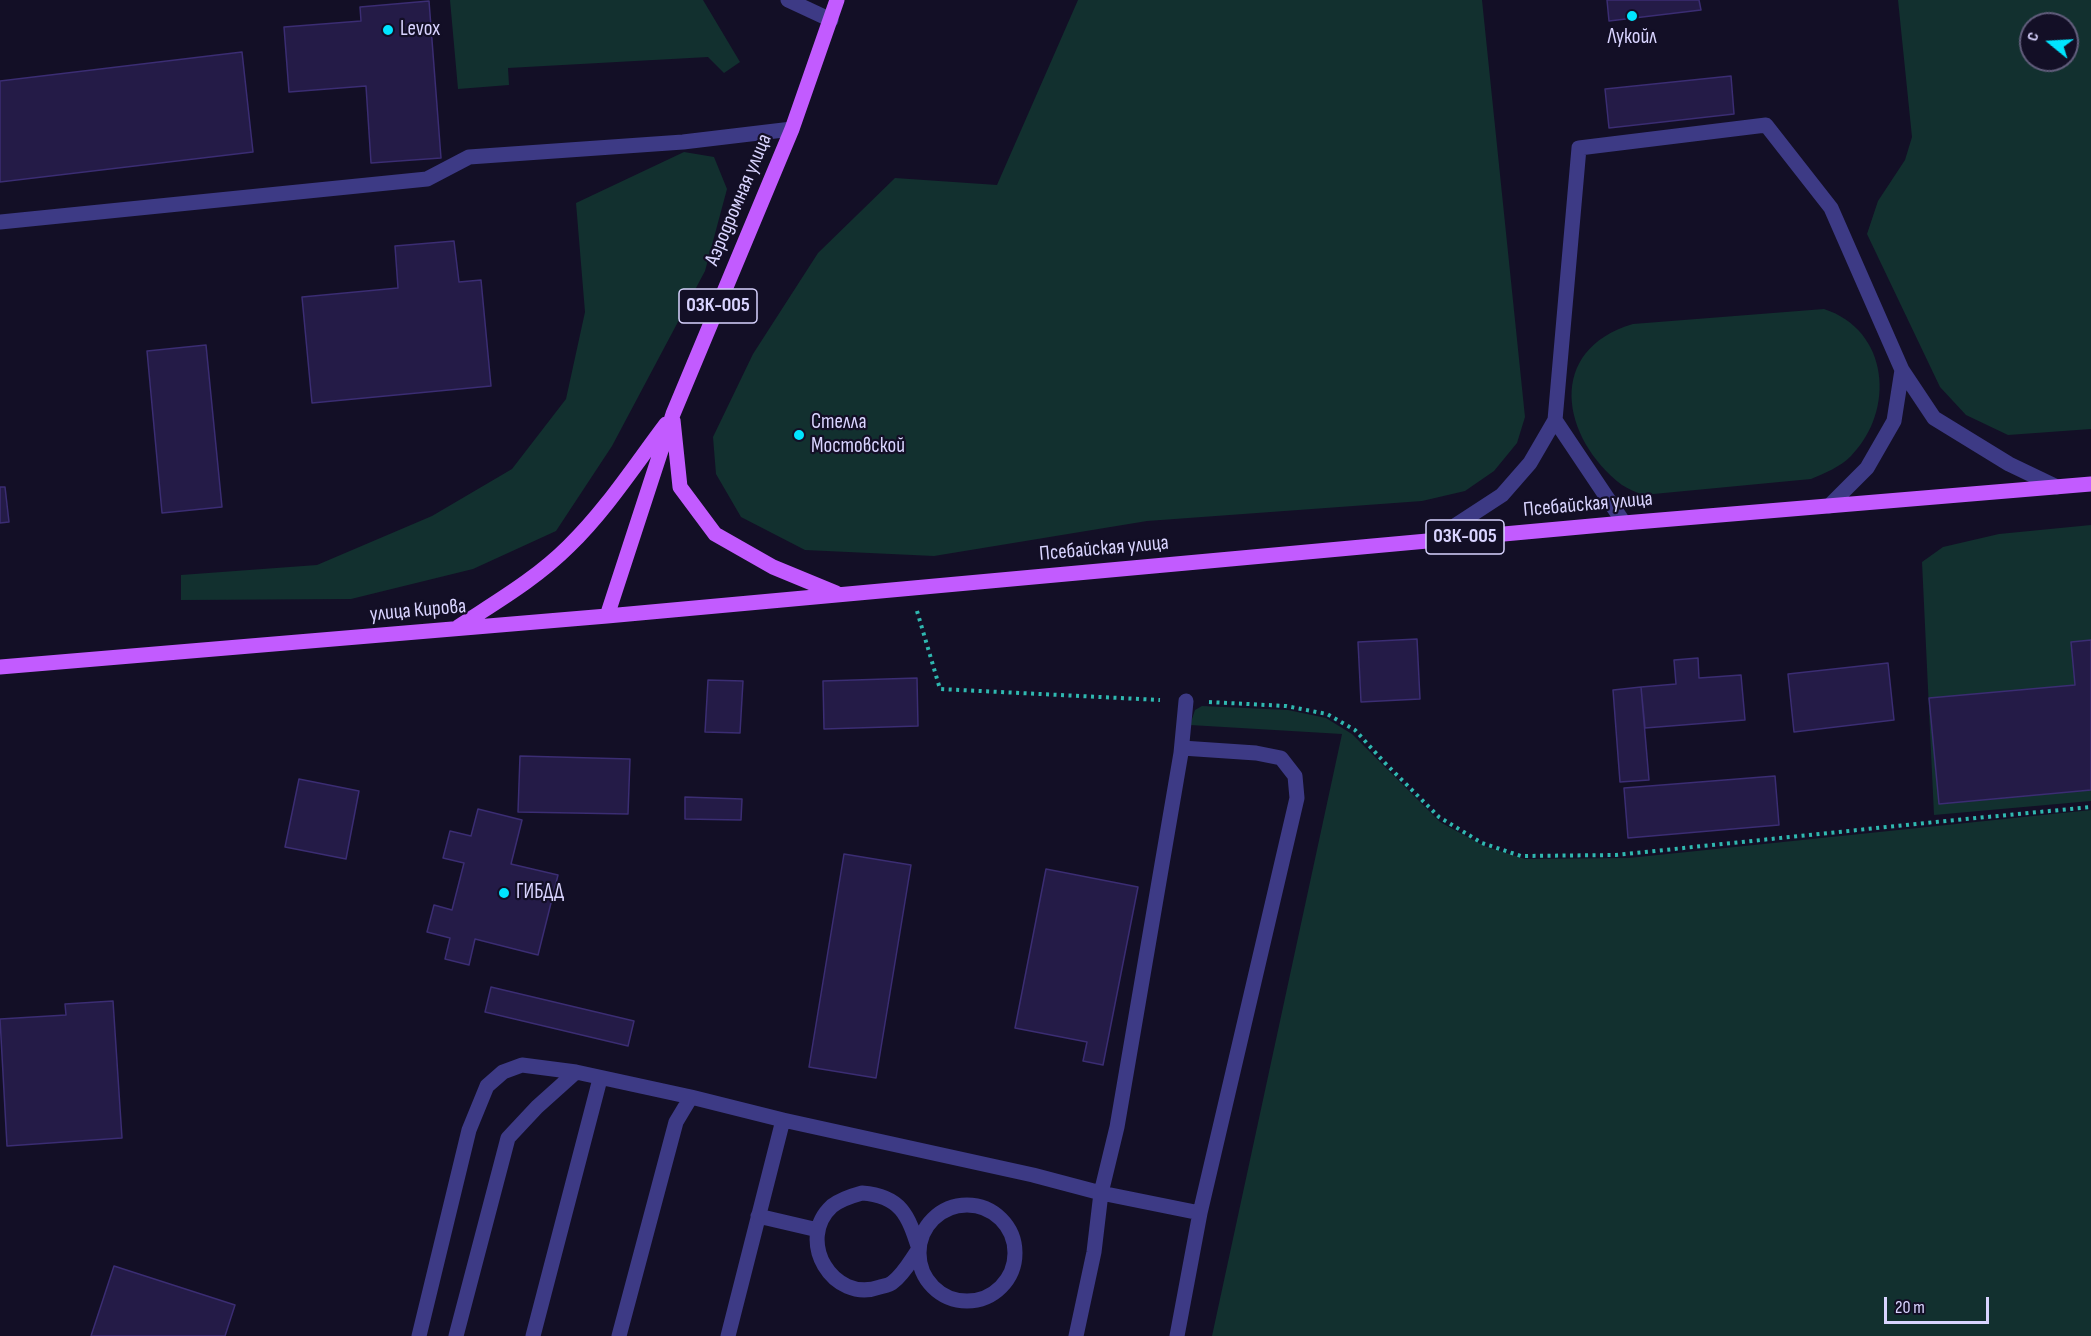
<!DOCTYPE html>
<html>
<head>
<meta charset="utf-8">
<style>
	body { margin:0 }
	#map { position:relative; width:2091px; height:1336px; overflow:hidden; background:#130f26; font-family:"Sofia Sans Condensed",sans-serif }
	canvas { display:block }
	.north { position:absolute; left:2019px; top:12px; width:60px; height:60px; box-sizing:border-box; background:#130f26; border:2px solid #625e7d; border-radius:50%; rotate:288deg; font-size:16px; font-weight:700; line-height:24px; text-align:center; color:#d9d4ff }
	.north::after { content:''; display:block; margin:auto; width:21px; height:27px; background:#00e5ff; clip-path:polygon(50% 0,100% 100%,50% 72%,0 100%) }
	.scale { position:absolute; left:1884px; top:1297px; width:105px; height:27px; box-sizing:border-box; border:3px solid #d9d4ff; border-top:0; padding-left:8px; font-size:18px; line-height:21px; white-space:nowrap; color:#d9d4ff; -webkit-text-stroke:4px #130f26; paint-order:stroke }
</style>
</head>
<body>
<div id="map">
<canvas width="2091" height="1336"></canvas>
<div class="north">С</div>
<div class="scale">20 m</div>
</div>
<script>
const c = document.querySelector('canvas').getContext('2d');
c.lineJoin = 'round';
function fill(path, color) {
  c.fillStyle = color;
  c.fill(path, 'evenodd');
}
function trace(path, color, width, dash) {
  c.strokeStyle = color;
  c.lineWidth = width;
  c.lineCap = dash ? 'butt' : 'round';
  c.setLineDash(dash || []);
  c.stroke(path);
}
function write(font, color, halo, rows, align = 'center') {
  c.font = font + ' "Sofia Sans Condensed",sans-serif';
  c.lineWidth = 4.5;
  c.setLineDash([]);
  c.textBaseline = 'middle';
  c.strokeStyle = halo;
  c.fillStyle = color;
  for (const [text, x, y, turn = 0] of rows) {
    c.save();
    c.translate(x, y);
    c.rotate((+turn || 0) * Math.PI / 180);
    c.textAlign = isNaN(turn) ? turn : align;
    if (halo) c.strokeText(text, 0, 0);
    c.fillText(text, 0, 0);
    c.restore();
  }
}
fill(new Path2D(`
	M 450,0 L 703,0 L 740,62 L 724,73 L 708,57 L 508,68 L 509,85 L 458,89 Z
	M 1078,0 L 1482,0 L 1525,417 L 1517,443 L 1494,471 L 1465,491 L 1422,501 L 1147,521 L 934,556 L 805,550 L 741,517 L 716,474 L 713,437 L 753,354 L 818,253 L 895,178 L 997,185 Z
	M 1898,0 L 2091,0 L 2091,429 L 2008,435 L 1966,415 L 1940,387 L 1867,234 L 1878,201 L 1905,160 L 1912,137 ZM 2031,24 L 2067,24 L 2067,60 L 2031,60 Z
	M 684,152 L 714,157 L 727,189 L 705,271 L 612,446 L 556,531 L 473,569 L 351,599 L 181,600 L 181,575 L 317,565 L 432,516 L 512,469 L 566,399 L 585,312 L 576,203 Z
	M 1824,309 C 1889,330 1896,410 1851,456 C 1840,467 1825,473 1811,479 L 1643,495 C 1636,492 1628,489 1622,485 C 1561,438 1545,350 1633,324 Z
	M 2091,525 L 2091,801 L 1934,815 L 1922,562 L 1943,547 L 1999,534 Z
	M 1202,706 L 1288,710 L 1326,718 L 1352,734 L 1440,822 L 1484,846 L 1525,859 L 1629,858 L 2091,810 L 2091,1336 L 1212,1336 L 1342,734 L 1190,725 L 1195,710 Z`), '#12302f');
const building = new Path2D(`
	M 1607,0 L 1699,0 L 1701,10 L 1609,21 Z
	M 429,1 L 441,158 L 371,163 L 366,86 L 289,92 L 284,27 L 361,21 L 360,7 Z
	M 242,52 L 253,152 L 0,182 L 0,81 Z
	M 1731,76 L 1734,114 L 1609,128 L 1605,89 Z
	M 454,241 L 459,282 L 481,280 L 491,386 L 312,403 L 302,297 L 398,288 L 395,246 Z
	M 206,345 L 222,507 L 162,513 L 147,351 Z
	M 0,487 L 5,487 L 9,522 L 0,523 Z
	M 1417,639 L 1420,699 L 1361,702 L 1358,642 Z
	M 2091,640 L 2091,790 L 1939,804 L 1929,698 L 2075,685 L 2071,642 Z
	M 1698,658 L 1699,678 L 1741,675 L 1745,720 L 1645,728 L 1641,687 L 1676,684 L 1674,660 Z
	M 1888,663 L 1894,720 L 1794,732 L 1788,674 Z
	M 917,678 L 918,726 L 824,729 L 823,681 Z
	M 708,680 L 743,681 L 740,733 L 705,732 Z
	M 1641,687 L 1649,780 L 1620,782 L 1613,690 Z
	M 520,756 L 630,759 L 628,814 L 518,812 Z
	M 1775,776 L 1779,825 L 1628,838 L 1624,788 Z
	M 299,779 L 359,791 L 346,859 L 285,847 Z
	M 685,797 L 742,799 L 741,820 L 685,819 Z
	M 478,809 L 522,820 L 511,864 L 558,875 L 538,955 L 475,939 L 469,965 L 445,959 L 450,938 L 427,932 L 434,905 L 452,910 L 464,863 L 443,858 L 450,831 L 471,836 Z
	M 844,854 L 911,865 L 876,1078 L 809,1067 Z
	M 1046,869 L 1138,887 L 1103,1065 L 1083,1061 L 1087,1042 L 1015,1028 Z
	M 491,987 L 634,1021 L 628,1046 L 485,1012 Z
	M 113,1001 L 122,1138 L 7,1146 L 0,1019 L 66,1015 L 65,1004 Z
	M 114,1266 L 235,1305 L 225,1336 L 91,1336 Z`);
fill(building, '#241b47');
trace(building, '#3b2d73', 1.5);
trace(new Path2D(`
	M 917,611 L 940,689 L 1160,700
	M 1209,702 L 1286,706 L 1327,714 L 1355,730 L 1385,763 L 1439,817 L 1482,843 L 1521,856 L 1616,855 L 1935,822 L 2091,807`), '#2fb8b0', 4, [3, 4.5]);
trace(new Path2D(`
	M 788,0 L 831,20
	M 0,222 L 427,179 L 469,157 L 683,142 L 792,129
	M 1829,506 L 1867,468 L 1894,421 L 1902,370
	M 1624,523 L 1555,420 L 1579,148 L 1766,125 L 1831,208 L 1902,370 L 1934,418 L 2009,464 L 2057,487
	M 1433,540 L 1502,495 L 1530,463 L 1555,420
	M 1182,748 L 1256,753 L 1281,758 L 1295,776 L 1297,798 L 1200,1213
	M 862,1193 C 901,1196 908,1215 919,1249 C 911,1260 904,1274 893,1282 C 890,1285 884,1286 880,1287 C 833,1304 795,1240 832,1206 C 841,1199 851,1196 862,1193 Z
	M919 1253a48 48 0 1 1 96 0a48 48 0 1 1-96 0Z
	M 758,1216 L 818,1230
	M 419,1336 L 469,1130 L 487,1086 L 503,1072 L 522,1065 L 576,1072 L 691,1097 L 783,1120 L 1033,1175 L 1101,1193 L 1200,1213 L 1177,1336
	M 456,1336 L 508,1138 L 537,1107 L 576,1072
	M 533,1336 L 600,1079
	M 619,1336 L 676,1122 L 691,1097
	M 728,1336 L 783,1120
	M 1076,1336 L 1094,1252 L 1101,1193 L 1117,1127 L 1181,753 L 1186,701`), '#3d3a85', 15);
trace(new Path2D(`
	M 673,420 L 680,487 L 715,534 L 773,567 L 836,593
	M 607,616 L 673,414 L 792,129 L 837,0
	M 458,627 C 496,602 536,579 569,546 C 606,510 635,465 666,424
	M 0,667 L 607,616 L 1624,523 L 2091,484`), '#c25bff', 15);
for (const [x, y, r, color] of [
	[1632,16,6,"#00e5ff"],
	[388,30,6,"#00e5ff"],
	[799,435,6,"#00e5ff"],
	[504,893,6,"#00e5ff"]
]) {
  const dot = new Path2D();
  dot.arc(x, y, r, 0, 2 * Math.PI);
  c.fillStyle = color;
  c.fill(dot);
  trace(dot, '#130f26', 2);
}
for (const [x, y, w] of [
	[718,306,78],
	[1465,537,78]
]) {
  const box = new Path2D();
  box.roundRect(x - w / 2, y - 17, w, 34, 4.5);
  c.fillStyle = '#130f26';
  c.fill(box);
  trace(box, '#d9d4ff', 1.5);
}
write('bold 20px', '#d9d4ff', null, [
	["03К-005",718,306],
	["03К-005",1465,537]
]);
write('21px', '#d9d4ff', '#130f26', [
	["Levox",400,30],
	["Лукойл",1632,38,"center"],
	["Стелла",811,423],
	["Мостовской",811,447],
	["ГИБДД",516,893]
], 'left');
write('21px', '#d9d4ff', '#130f26', [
	["Аэродромная улица",739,200,-67],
	["Псебайская улица",1588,505,-5],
	["Псебайская улица",1104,549,-5],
	["улица Кирова",418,611,-5]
]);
</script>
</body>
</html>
